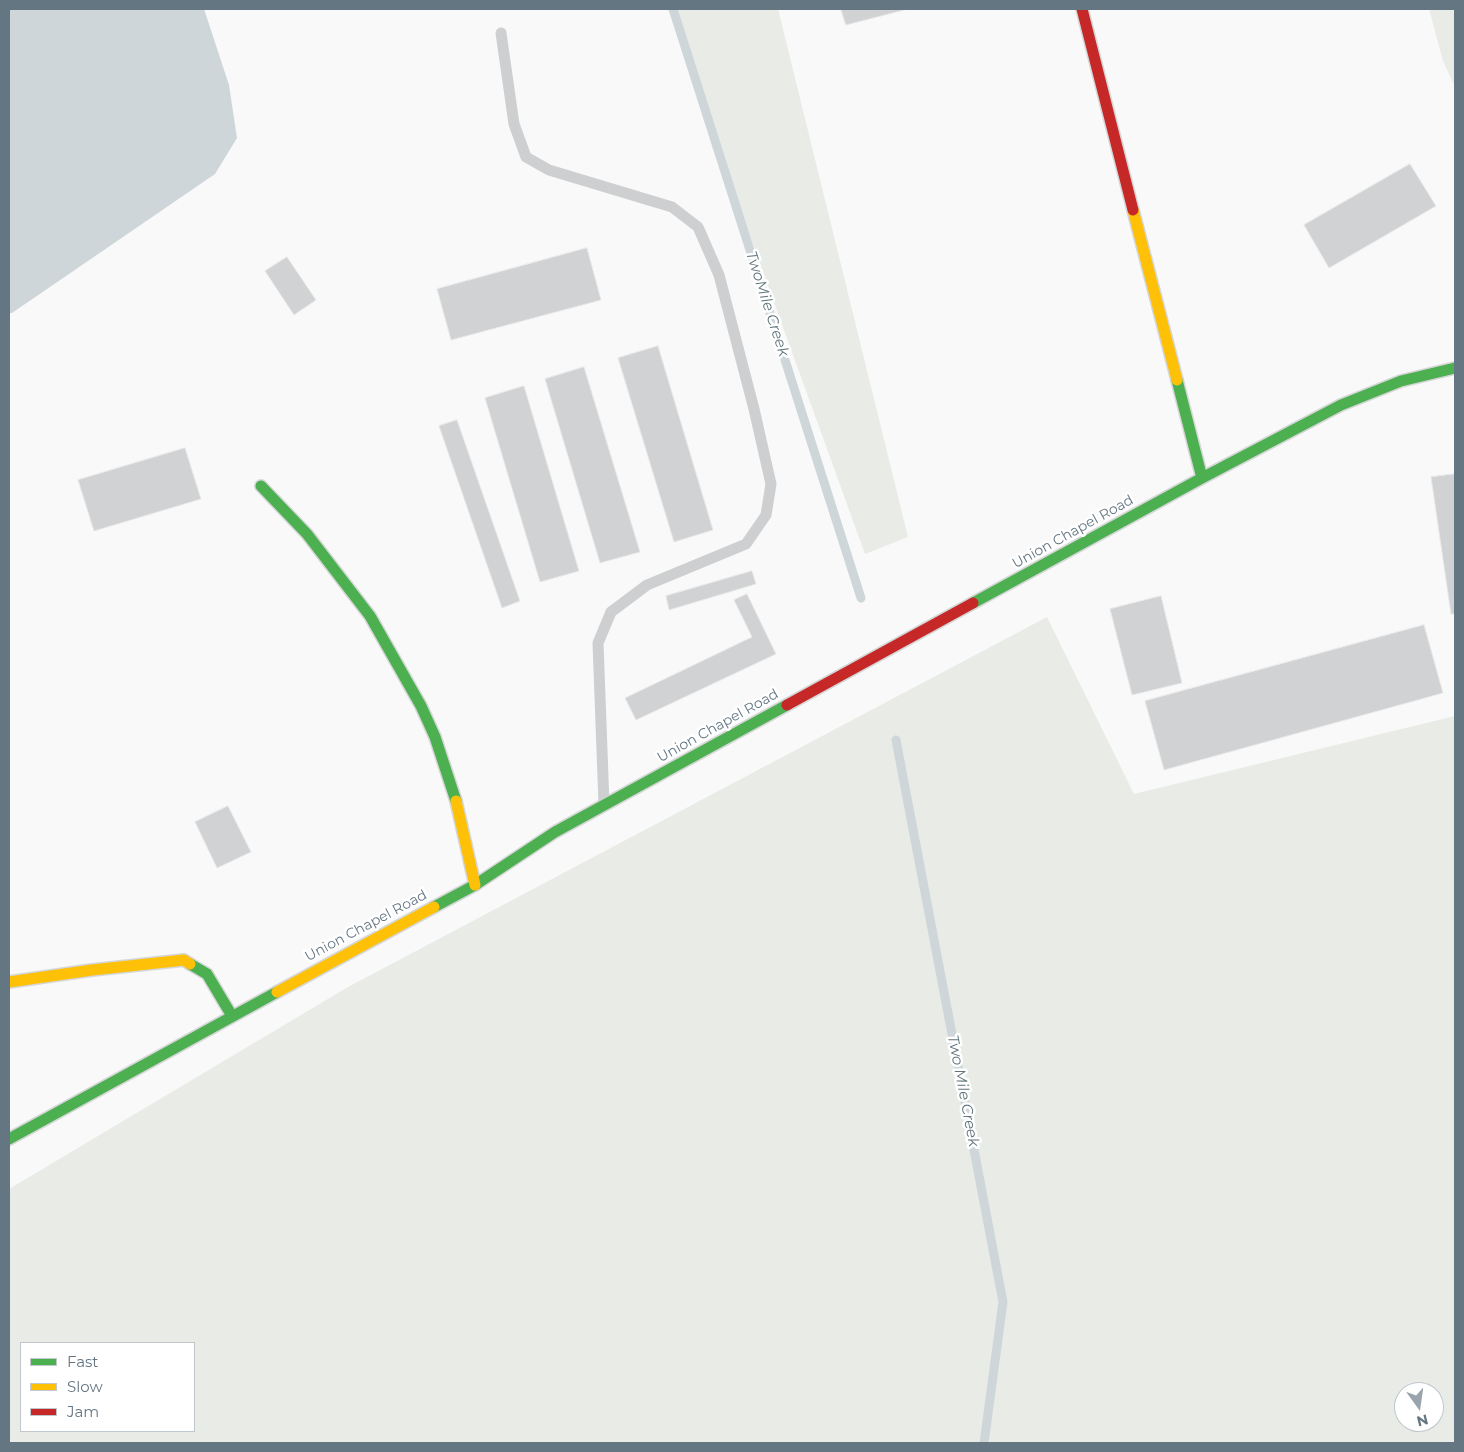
<!DOCTYPE html>
<html>
<head>
<meta charset="utf-8">
<style>
	body { margin:0 }
	#map { position:relative; width:1464px; height:1452px; overflow:hidden; background:#f9f9f9; font-family:Montserrat,sans-serif }
	canvas { display:block }
	.frame { position:absolute; inset:0; border:10px solid #657683; pointer-events:none }
	.legend { position:absolute; left:20px; top:1342px; width:175px; height:90px; box-sizing:border-box; background:#fff; border:1px solid #c1c8cd; margin:0; padding:6px 9px; list-style:none; font-size:15px; color:#657683 }
	.legend li { display:flex; align-items:center; gap:10px; height:25px }
	.legend b { width:25px; border:1px solid #c1c8cd }
	.north { position:absolute; left:1394px; top:1382px; width:50px; height:50px; box-sizing:border-box; background:#fff; border:1px solid #c1c8cd; border-radius:50%; rotate:166deg; font-size:14px; font-weight:700; line-height:20px; text-align:center; color:#657683 }
	.north::after { content:''; display:block; margin:auto; width:18px; height:22px; background:#99a4ac; clip-path:polygon(50% 0,100% 100%,50% 72%,0 100%) }
</style>
</head>
<body>
<div id="map">
<canvas width="1464" height="1452"></canvas>
<div class="frame"></div>
<ul class="legend">
<li><b style="height:6px;background:#4caf50"></b>Fast</li>
<li><b style="height:6px;background:#ffc107"></b>Slow</li>
<li><b style="height:6px;background:#c62828"></b>Jam</li>
</ul>
<div class="north">N</div>
</div>
<script>
const c = document.querySelector('canvas').getContext('2d');
c.lineJoin = 'round';
function fill(path, color) {
  c.fillStyle = color;
  c.fill(path, 'evenodd');
}
function trace(path, color, width, dash) {
  c.strokeStyle = color;
  c.lineWidth = width;
  c.lineCap = dash ? 'butt' : 'round';
  c.setLineDash(dash || []);
  c.stroke(path);
}
function write(font, color, halo, rows, align = 'center') {
  c.font = font + ' Montserrat,sans-serif';
  c.lineWidth = 5;
  c.setLineDash([]);
  c.textBaseline = 'middle';
  c.strokeStyle = halo;
  c.fillStyle = color;
  for (const [text, x, y, turn = 0] of rows) {
    c.save();
    c.translate(x, y);
    c.rotate((+turn || 0) * Math.PI / 180);
    c.textAlign = isNaN(turn) ? turn : align;
    if (halo) c.strokeText(text, 0, 0);
    c.fillText(text, 0, 0);
    c.restore();
  }
}
fill(new Path2D(`
	M 668,9 L 778,9 L 908,537 L 865,554 Z
	M 1429,9 L 1455,9 L 1455,87 L 1443,61 Z
	M 1047,617 L 1134,794 L 1455,716 L 1455,1443 L 9,1443 L 9,1189 L 348,987 ZM 21,1343 L 194,1343 L 194,1431 L 21,1431 ZM 1404,1392 L 1434,1392 L 1434,1422 L 1404,1422 Z`), '#e8ebe6');
fill(new Path2D(`
	M 9,9 L 204,9 L 229,85 L 237,138 L 215,174 L 12,313 L 9,313 Z`), '#ced6d9');
trace(new Path2D(`
	M 673,9 L 861,598
	M 896,740 L 1003,1302 L 984,1443`), '#ced6d9', 9);
const building = new Path2D(`
	M 841,9 L 908,9 L 846,25 Z
	M 1410,164 L 1436,206 L 1329,268 L 1304,225 Z
	M 587,248 L 601,300 L 451,340 L 437,289 Z
	M 287,257 L 316,300 L 294,315 L 265,271 Z
	M 658,346 L 713,530 L 674,542 L 618,358 Z
	M 584,367 L 640,552 L 600,563 L 545,379 Z
	M 524,386 L 579,571 L 540,582 L 485,398 Z
	M 457,420 L 520,601 L 502,608 L 439,426 Z
	M 185,448 L 201,499 L 94,531 L 78,480 Z
	M 1455,474 L 1455,614 L 1451,614 L 1431,477 Z
	M 752,571 L 756,584 L 669,610 L 666,596 Z
	M 747,594 L 776,654 L 636,720 L 625,698 L 752,637 L 734,600 Z
	M 1161,596 L 1182,683 L 1132,695 L 1110,609 Z
	M 1424,625 L 1443,693 L 1164,770 L 1145,701 Z
	M 228,806 L 251,852 L 217,868 L 195,822 Z`);
fill(building, '#d0d2d3');
trace(building, '#e8e8e8', 1);
const fast = new Path2D(`
	M 1177,380 L 1202,478
	M 261,486 L 307,534 L 370,616 L 421,706 L 435,737 L 456,801
	M 973,603 L 1202,478 L 1341,405 L 1401,381 L 1455,368
	M 434,907 L 475,885 L 555,832 L 787,705
	M 190,964 L 207,974 L 232,1016
	M 9,1139 L 277,992`);
const slow = new Path2D(`
	M 1133,210 L 1177,380
	M 456,801 L 475,885
	M 9,982 L 92,970 L 184,960 L 190,964
	M 277,992 L 434,907`);
const jam = new Path2D(`
	M 1082,9 L 1133,210
	M 787,705 L 973,603`);
trace(fast, '#d5d6d7', 14);
trace(slow, '#d5d6d7', 14);
trace(jam, '#d5d6d7', 14);
trace(new Path2D(`
	M 501,33 L 514,124 L 526,157 L 549,170 L 672,207 L 698,227 L 719,275 L 754,409 L 771,484 L 766,515 L 746,544 L 647,585 L 611,612 L 598,643 L 604,804`), '#cecfd0', 11);
trace(fast, '#4caf50', 11);
trace(slow, '#ffc107', 11);
trace(jam, '#c62828', 11);
write('14px', '#657683', '#fff', [
	["Union Chapel Road",1073,532,-29],
	["Union Chapel Road",718,726,-29],
	["Union Chapel Road",366,926,-28]
]);
write('italic 15px', '#60757c', '#fff', [
	["TwoMile Creek",767,304,72],
	["Two Mile Creek",963,1091,79]
]);
</script>
</body>
</html>
